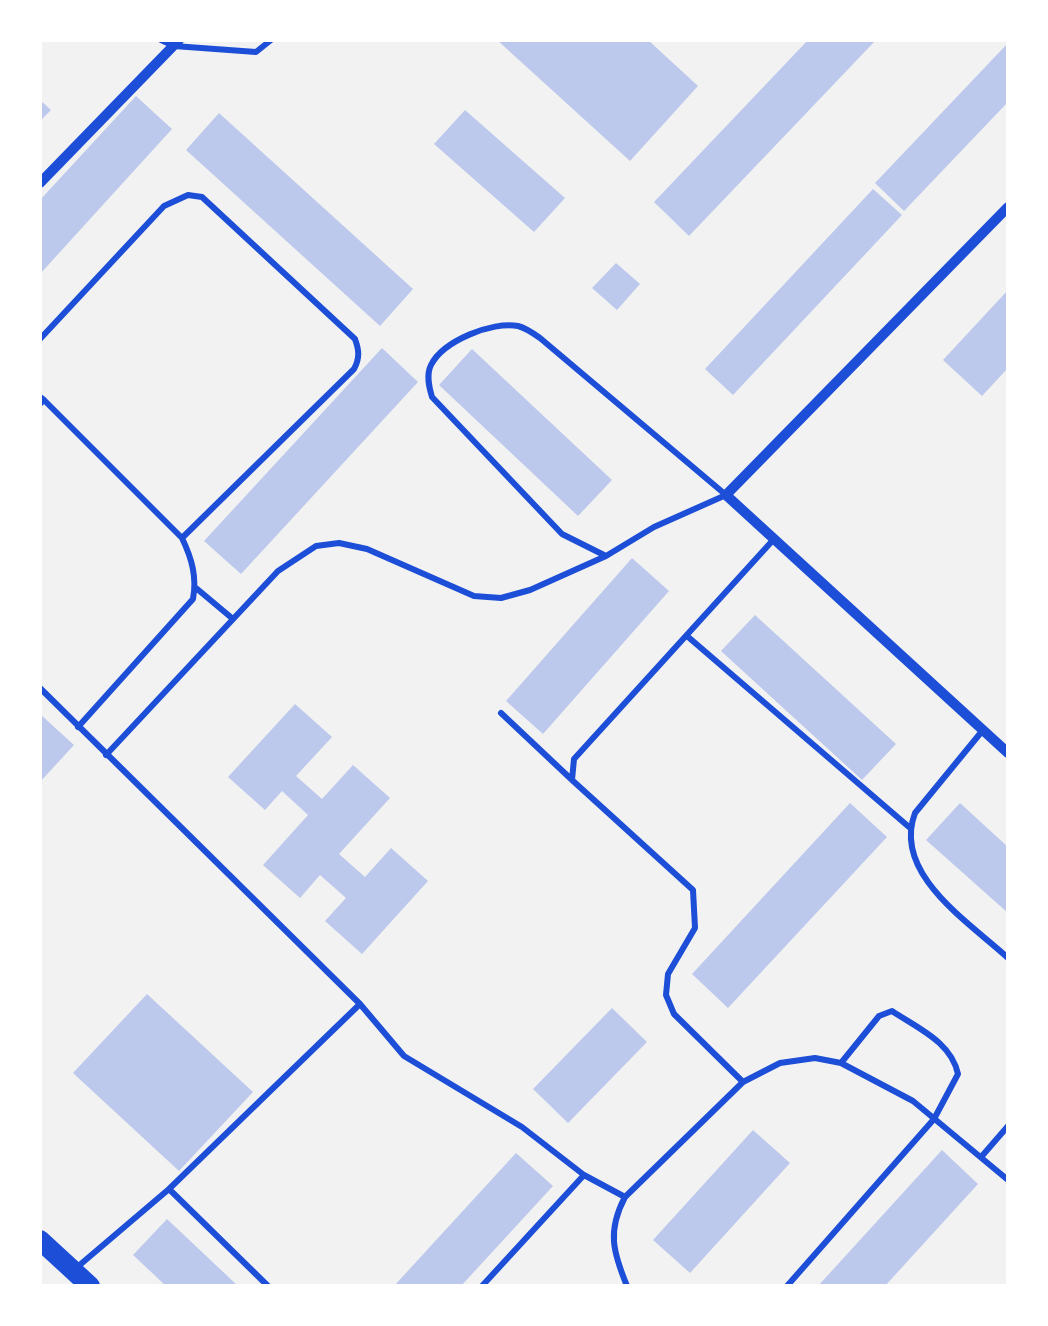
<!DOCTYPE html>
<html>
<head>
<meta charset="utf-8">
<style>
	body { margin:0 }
	#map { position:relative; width:1048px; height:1326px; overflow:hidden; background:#f2f2f2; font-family:"Nunito Sans",sans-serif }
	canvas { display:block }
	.frame { position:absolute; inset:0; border:42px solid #fff; pointer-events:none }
</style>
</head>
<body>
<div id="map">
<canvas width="1048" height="1326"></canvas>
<div class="frame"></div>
</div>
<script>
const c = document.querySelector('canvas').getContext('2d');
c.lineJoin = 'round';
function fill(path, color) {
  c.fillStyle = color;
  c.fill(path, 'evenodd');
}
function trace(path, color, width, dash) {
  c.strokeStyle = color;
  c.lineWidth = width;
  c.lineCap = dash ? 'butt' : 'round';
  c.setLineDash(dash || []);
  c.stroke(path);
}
fill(new Path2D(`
	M 497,40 L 648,40 L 698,86 L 630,161 Z
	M 808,40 L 876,40 L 689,236 L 654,202 Z
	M 1008,43 L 1008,102 L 904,211 L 875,183 Z
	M 136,96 L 172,129 L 40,274 L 40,200 Z
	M 40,100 L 51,110 L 40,121 Z
	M 465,110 L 565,198 L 534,232 L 434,144 Z
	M 219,113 L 413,289 L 380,326 L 186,150 Z
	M 873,189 L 902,215 L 733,395 L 705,369 Z
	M 616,263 L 640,284 L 617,310 L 592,288 Z
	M 1008,290 L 1008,368 L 982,396 L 943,360 Z
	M 382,348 L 418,382 L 241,574 L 204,541 Z
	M 472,349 L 612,480 L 578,516 L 439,385 Z
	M 632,558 L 669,591 L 543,734 L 506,701 Z
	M 755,615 L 896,744 L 862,780 L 721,651 Z
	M 295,704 L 332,737 L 296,776 L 322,799 L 353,765 L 390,798 L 339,854 L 365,877 L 391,848 L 428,881 L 362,954 L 325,921 L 346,898 L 320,875 L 300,898 L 263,865 L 308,815 L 282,791 L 265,810 L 228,777 Z
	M 40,714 L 74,745 L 40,782 Z
	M 850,803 L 887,837 L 728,1008 L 692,974 Z
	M 960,803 L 1008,847 L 1008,913 L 926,840 Z
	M 147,994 L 253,1092 L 179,1171 L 73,1073 Z
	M 612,1008 L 647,1042 L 568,1123 L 533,1089 Z
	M 753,1130 L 790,1163 L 690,1273 L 653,1240 Z
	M 942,1150 L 978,1184 L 885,1286 L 818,1286 Z
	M 516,1153 L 553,1186 L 461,1286 L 394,1286 Z
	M 167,1219 L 238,1286 L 166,1286 L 133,1255 Z`), '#bdc9ec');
trace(new Path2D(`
	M 161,40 L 174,46 L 256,52 L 271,40
	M 40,339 L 164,206 L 188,195 L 202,197 L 355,339 C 359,350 360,358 354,369 L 182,538 L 44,400
	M 40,397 L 44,400 L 40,404
	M 196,588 L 233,619
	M 687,636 L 909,827
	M 40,688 L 360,1004 L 404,1056 L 522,1127 L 584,1175 L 625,1197
	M 501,713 L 571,779
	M 78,727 L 193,599 C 197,577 192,559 182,538
	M 983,730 L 915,813 C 892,874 969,922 1008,958
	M 106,755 L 278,571 L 316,546 L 339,543 L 367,549 L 474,596 L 501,598 L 530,590 L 606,556 L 654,527 L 726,495 L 540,338 C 533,333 526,328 518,326 C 492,321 443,341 431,365 C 426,375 429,387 432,397 L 562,534 L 606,556
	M 743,1082 L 674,1014 L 666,995 L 668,974 L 695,928 L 693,890 L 572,780 L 574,759 L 774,539
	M 982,1156 L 1008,1126
	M 169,1189 L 268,1286
	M 75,1269 L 169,1189 L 360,1004
	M 482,1286 L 584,1175
	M 627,1286 C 613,1252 607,1231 625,1197 L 743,1082 L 780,1063 L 815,1058 L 841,1063 L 913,1101 L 1008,1180
	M 787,1286 L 934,1119 L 958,1074 C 951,1042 919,1029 892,1011 L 879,1016 L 841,1063`), '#1d4ed8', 6);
trace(new Path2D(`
	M 40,183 L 179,40
	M 1008,207 L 726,495 L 1008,753`), '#1d4ed8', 10);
trace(new Path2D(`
	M 40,1240 L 90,1286`), '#1d4ed8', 20);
</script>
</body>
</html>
